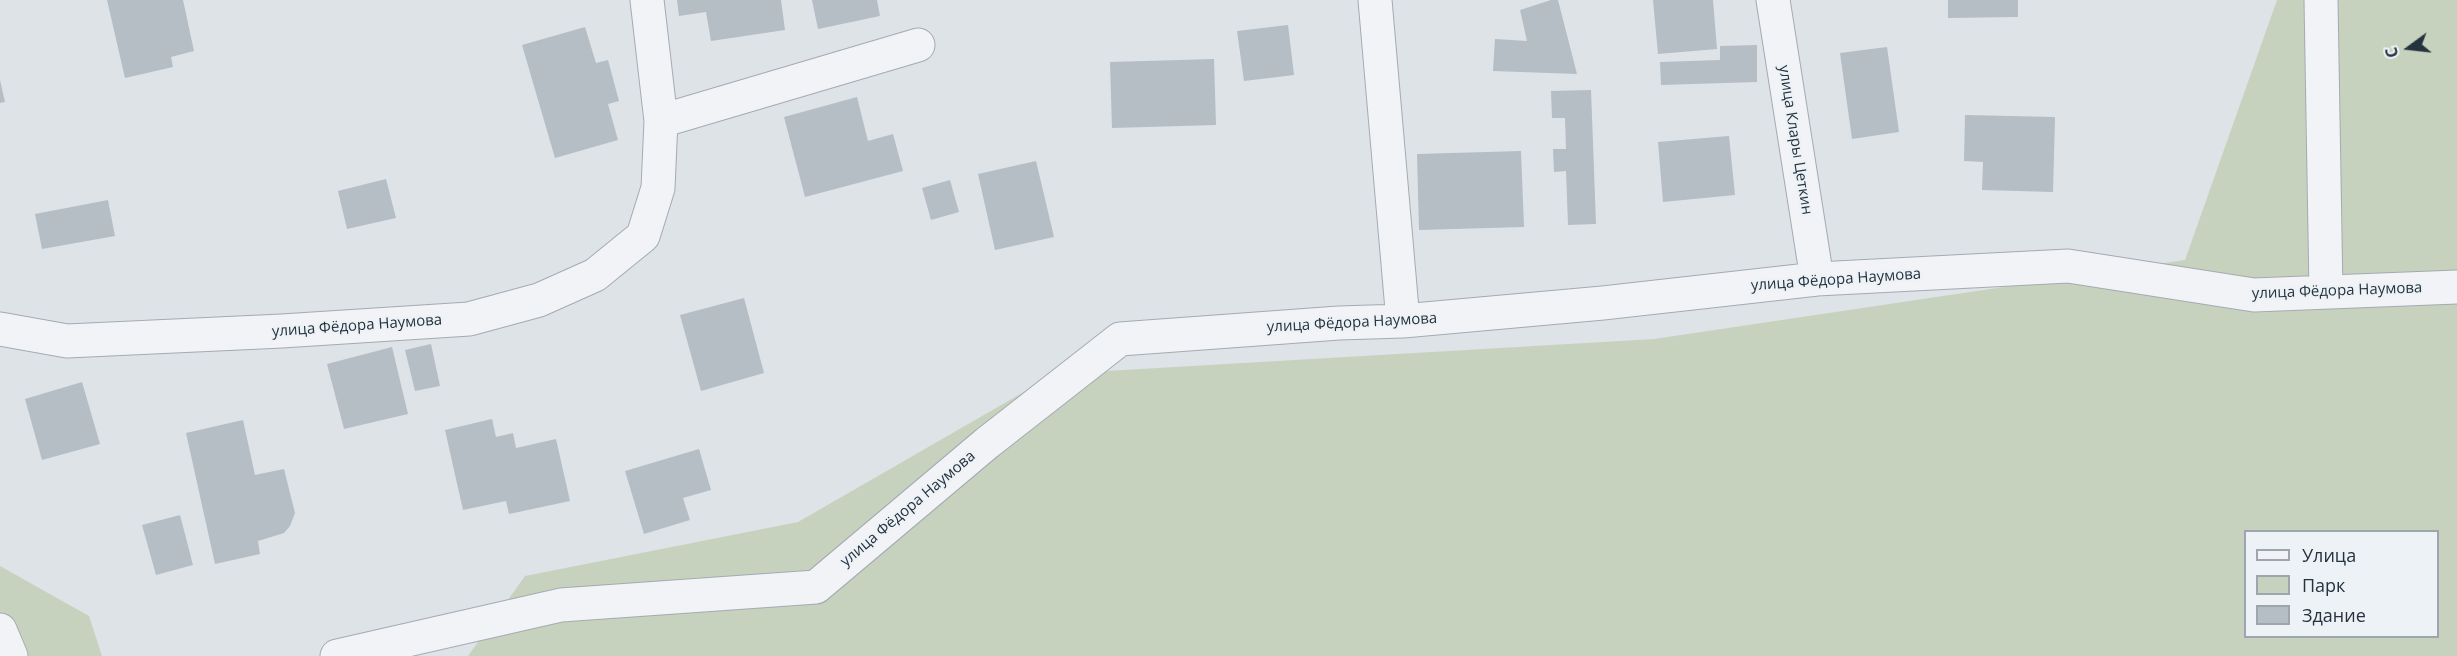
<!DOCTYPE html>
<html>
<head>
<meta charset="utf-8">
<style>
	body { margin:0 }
	#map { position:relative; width:2457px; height:656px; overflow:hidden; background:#dee3e8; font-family:"Open Sans",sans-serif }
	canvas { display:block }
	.legend { position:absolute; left:2244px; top:530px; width:195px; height:108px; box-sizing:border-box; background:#edf2f6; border:2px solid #9da6ad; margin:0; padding:8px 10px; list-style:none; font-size:18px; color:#26333f }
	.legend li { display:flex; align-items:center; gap:12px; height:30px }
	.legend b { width:30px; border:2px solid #9da6ad }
	.north { position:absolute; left:2379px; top:18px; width:60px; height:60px; -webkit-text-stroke:4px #edf2f6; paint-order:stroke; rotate:255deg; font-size:16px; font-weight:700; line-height:24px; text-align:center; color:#26333f }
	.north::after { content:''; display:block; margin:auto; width:21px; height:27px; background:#26333f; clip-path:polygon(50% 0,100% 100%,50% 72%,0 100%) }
</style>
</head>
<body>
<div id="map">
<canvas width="2457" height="656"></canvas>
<ul class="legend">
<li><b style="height:8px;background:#f1f3f6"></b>Улица</li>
<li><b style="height:16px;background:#c7d2be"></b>Парк</li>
<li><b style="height:16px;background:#b5bdc5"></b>Здание</li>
</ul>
<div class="north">С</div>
</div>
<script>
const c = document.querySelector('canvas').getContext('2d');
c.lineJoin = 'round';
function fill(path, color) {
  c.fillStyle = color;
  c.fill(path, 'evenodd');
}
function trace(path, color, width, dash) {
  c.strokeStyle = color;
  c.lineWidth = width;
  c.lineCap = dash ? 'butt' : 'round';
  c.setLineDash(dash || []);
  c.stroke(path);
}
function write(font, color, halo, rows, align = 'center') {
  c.font = font + ' "Open Sans",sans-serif';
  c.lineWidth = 4.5;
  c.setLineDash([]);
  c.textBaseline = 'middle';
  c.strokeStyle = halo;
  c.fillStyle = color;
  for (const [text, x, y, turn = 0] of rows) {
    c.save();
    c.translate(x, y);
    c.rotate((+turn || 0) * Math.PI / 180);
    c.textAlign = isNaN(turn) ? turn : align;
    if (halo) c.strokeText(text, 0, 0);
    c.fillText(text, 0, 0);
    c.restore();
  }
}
fill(new Path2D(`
	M 2277,0 L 2457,0 L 2457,656 L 468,656 L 525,576 L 798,522 L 1055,374 L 1654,339 L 2185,260 ZM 2246,532 L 2438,532 L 2438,636 L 2246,636 Z
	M 0,566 L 89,616 L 102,656 L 0,656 Z`), '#c7d2be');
fill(new Path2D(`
	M 107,0 L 183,0 L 194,51 L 171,57 L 173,67 L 125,78 Z
	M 677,0 L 781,0 L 785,30 L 711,41 L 706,12 L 679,16 Z
	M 812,0 L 877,0 L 880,16 L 818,29 Z
	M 1551,0 L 1558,0 L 1577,74 L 1493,71 L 1495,39 L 1527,41 L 1520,10 Z
	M 1653,0 L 1713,0 L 1717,49 L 1658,54 Z
	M 1948,0 L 2018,0 L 2018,17 L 1948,18 Z
	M 1288,25 L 1294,75 L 1244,81 L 1237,31 Z
	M 585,27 L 596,63 L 608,60 L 619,101 L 608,104 L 618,140 L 555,158 L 522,45 Z
	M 1757,45 L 1757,82 L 1661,85 L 1660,62 L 1720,60 L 1720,46 Z
	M 1887,47 L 1899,132 L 1852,139 L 1840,53 Z
	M 1214,59 L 1216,125 L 1112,128 L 1110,62 Z
	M 0,80 L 5,102 L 0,103 Z
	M 1591,90 L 1596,224 L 1568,225 L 1566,171 L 1554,172 L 1553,149 L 1566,149 L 1565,118 L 1552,118 L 1551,91 Z
	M 857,97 L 868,141 L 893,134 L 903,171 L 805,197 L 784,117 Z
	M 1965,115 L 2055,117 L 2053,192 L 1982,190 L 1983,162 L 1964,161 Z
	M 1729,136 L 1735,195 L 1663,202 L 1658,142 Z
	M 1521,151 L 1524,227 L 1419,230 L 1417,154 Z
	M 1036,161 L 1054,237 L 995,250 L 978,174 Z
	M 386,179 L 396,218 L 347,229 L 338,191 Z
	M 950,180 L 959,212 L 931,220 L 922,188 Z
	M 108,200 L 115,236 L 42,249 L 35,214 Z
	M 744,298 L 764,373 L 701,391 L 680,315 Z
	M 431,344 L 440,386 L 415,391 L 405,350 Z
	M 392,347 L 408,414 L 344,429 L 327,364 Z
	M 82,382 L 100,444 L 42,460 L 25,399 Z
	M 492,419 L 496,437 L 513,433 L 516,448 L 556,439 L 570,501 L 509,514 L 506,501 L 463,510 L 445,430 Z
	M 243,420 L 255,475 L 284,469 L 295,513 L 290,526 L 284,533 L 258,541 L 260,554 L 215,564 L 186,433 Z
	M 699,449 L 711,490 L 683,498 L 690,520 L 644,534 L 625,471 Z
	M 180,515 L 193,565 L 156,575 L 142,525 Z`), '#b5bdc5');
const minor = new Path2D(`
	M 1375,0 L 1403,321
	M 1773,0 L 1817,279
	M 2321,0 L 2326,292
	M 661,121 L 918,45
	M 0,329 L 67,341 L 282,331 L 469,319 L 539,300 L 595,275 L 643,236 L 658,188 L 661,121 L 647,0
	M 0,630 L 11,656
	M 337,656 L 561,605 L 816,587 L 987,443 L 1120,339 L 1339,323 L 1403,321 L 1603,303 L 1817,279 L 2068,266 L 2254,295 L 2457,287`);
trace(minor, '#a3abb2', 35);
trace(minor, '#f1f3f6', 33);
write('15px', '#26333f', '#edf2f6', [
	["улица Клары Цеткин",1795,140,81],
	["улица Фёдора Наумова",1836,280,-4],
	["улица Фёдора Наумова",2337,291,-2],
	["улица Фёдора Наумова",1352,323,-3],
	["улица Фёдора Наумова",357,326,-4],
	["улица Фёдора Наумова",908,509,-40]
]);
</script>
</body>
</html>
